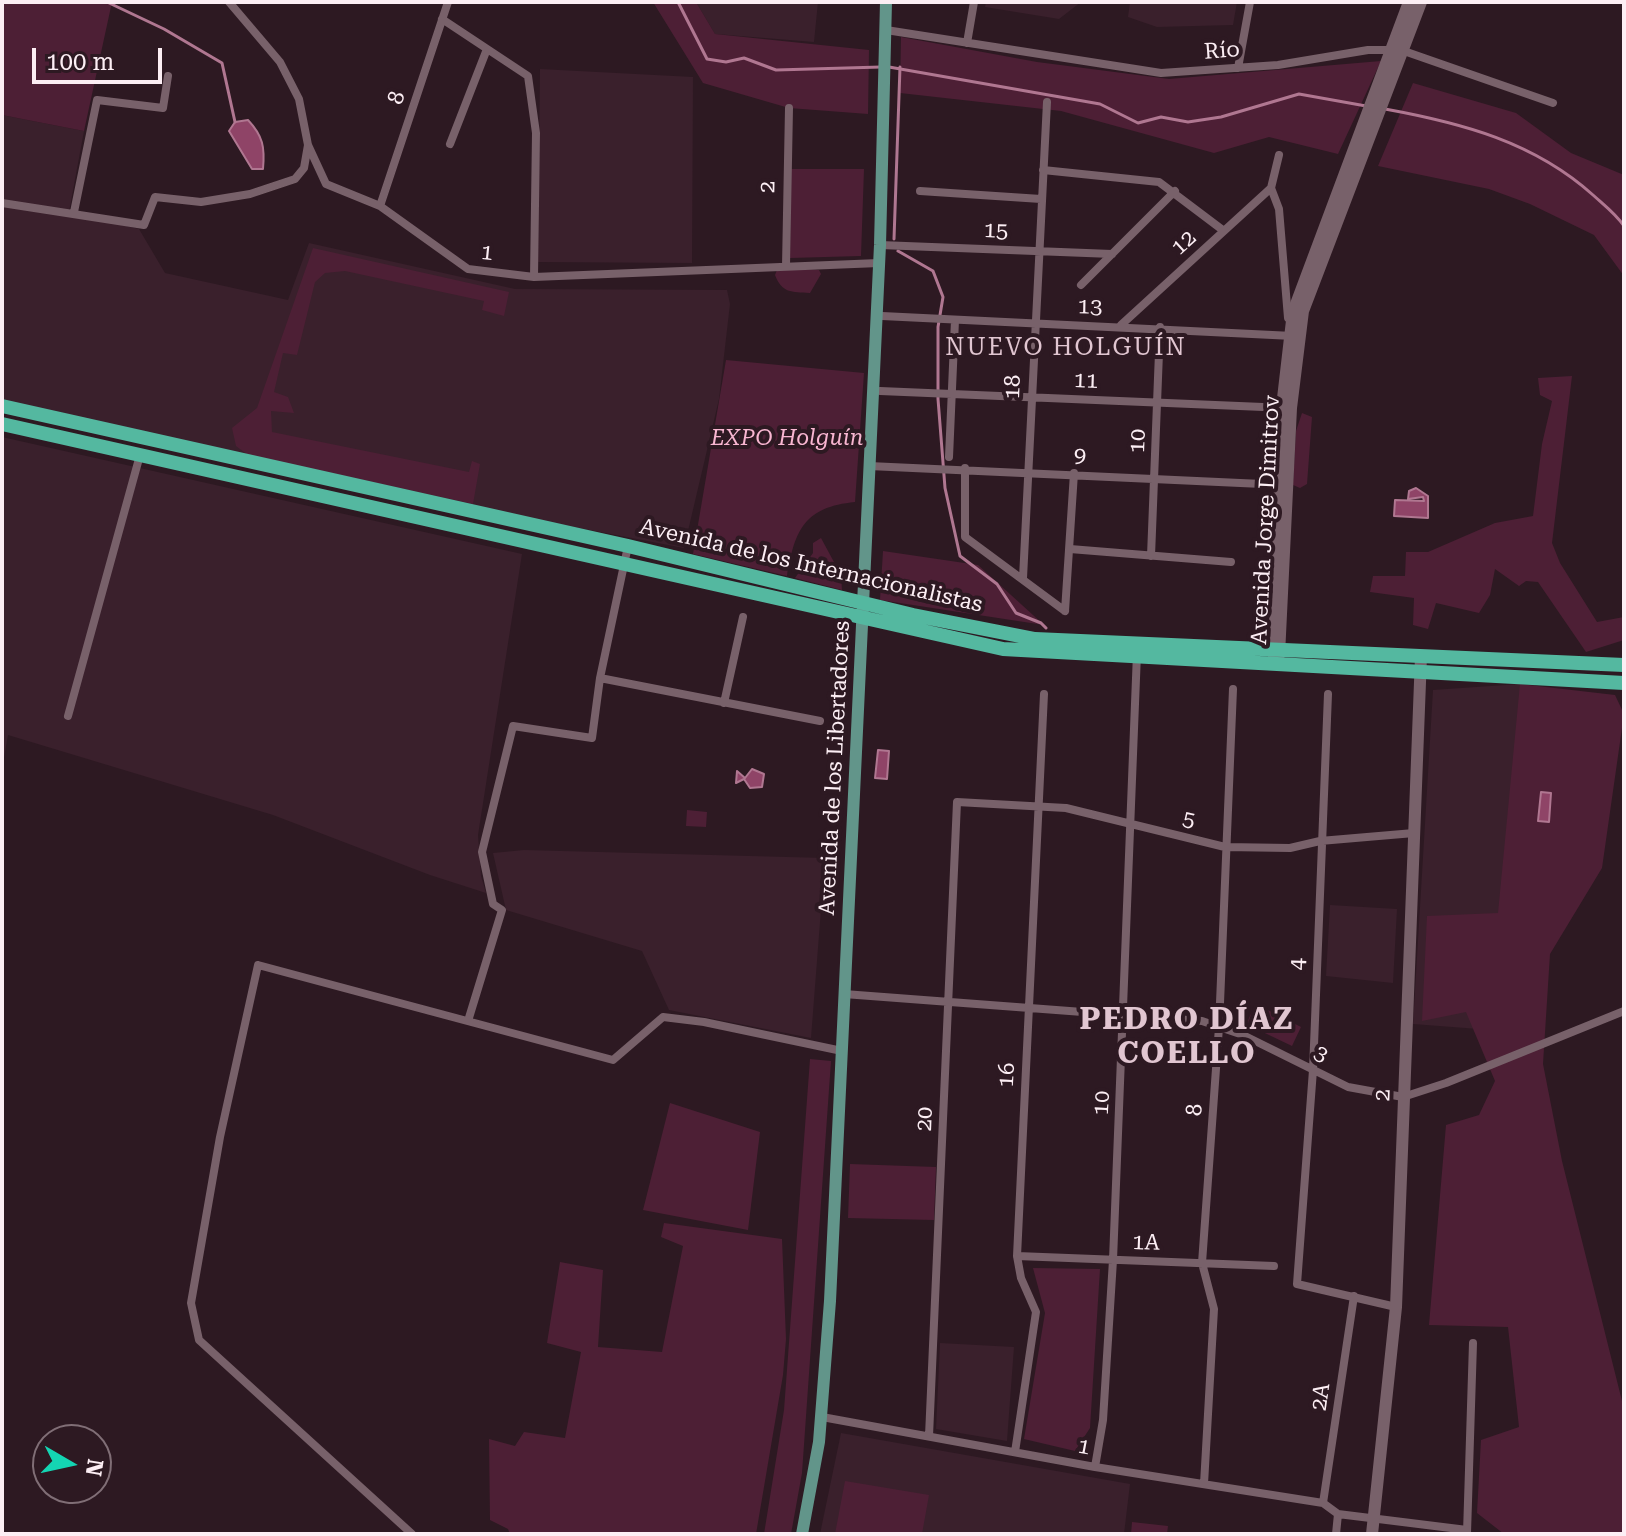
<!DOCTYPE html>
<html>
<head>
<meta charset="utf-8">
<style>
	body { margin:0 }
	#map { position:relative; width:1626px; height:1536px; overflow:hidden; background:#2d1922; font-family:"Roboto Serif",serif }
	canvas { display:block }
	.frame { position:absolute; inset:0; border:4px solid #fceef4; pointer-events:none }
	.north { position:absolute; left:32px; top:1424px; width:80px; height:80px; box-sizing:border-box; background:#2d1922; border:2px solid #806e76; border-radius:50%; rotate:99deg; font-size:22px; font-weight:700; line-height:32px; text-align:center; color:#fceef4 }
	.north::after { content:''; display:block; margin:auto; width:28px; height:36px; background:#14d5b3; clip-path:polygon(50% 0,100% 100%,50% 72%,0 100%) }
	.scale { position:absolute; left:32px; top:48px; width:130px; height:36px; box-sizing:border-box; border:4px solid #fceef4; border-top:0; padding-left:10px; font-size:24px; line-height:28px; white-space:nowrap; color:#fceef4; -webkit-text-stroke:6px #2d1922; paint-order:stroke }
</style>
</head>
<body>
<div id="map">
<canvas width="1626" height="1536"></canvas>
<div class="frame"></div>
<div class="north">N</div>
<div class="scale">100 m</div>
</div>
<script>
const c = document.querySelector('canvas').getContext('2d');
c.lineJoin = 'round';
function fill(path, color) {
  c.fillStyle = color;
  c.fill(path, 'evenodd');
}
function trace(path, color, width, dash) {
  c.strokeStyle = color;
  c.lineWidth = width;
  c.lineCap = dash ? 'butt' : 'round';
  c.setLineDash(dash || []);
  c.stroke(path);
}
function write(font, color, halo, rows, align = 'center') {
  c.font = font + ' "Roboto Serif",serif';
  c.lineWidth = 8;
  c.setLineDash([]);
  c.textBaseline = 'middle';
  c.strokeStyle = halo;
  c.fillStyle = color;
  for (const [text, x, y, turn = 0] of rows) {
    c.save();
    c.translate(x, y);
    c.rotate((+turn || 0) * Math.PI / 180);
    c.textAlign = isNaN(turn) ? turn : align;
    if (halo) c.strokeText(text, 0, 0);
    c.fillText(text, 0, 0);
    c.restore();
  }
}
fill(new Path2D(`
	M 696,2 L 818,2 L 814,42 L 715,34 Z
	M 986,2 L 1081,2 L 1059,19 L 985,7 Z
	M 1130,2 L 1237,2 L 1233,25 L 1157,27 L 1128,17 Z
	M 540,69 L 693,77 L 692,263 L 538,262 Z
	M 2,115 L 84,131 L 69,212 L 139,229 L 165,273 L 288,300 L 309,243 L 515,289 L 727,290 L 730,304 L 719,399 L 684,548 L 464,506 L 2,402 Z
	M 2,437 L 522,554 L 478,835 L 481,876 L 486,893 L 430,875 L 273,815 L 8,735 L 2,769 Z
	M 1520,684 L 1550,954 L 1531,1033 L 1413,1024 L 1433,690 Z
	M 524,850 L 825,858 L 811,1038 L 669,1010 L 642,951 L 506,910 L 493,853 Z
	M 1330,905 L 1397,909 L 1393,983 L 1326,976 Z
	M 940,1343 L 1014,1347 L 1007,1441 L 936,1429 Z
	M 841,1433 L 1130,1484 L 1124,1534 L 820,1534 Z`), '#3a202c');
fill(new Path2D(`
	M 2,2 L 112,2 L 84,131 L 2,115 Z
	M 653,2 L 696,2 L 715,34 L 869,50 L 868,114 L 789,108 L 703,83 Z
	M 901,37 L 1037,62 L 1169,79 L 1381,61 L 1338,154 L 1269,137 L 1214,153 L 1061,111 L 900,93 Z
	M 1413,83 L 1516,113 L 1571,153 L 1624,175 L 1624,276 L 1594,235 L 1530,204 L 1489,189 L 1378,166 Z
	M 791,169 L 864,169 L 861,256 L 790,258 Z
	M 313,248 L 509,292 L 504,316 L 482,310 L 484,301 L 345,271 L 325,273 L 315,282 L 297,355 L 283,353 L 274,392 L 288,397 L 294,413 L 271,411 L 272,432 L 469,472 L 472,461 L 480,464 L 473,504 L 248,455 L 236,446 L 232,428 L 257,408 Z
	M 801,269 L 819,270 L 821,274 L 810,293 C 791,292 782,293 775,275 L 777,270 Z
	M 726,360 L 864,373 L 855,502 C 805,507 795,529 787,576 L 693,554 Z
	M 1572,376 L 1552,543 L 1560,563 L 1597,622 L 1624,617 L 1624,640 L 1586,652 L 1538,582 L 1526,581 L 1519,586 L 1495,569 L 1490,595 L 1479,613 L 1436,603 L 1428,629 L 1413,625 L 1414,598 L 1370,592 L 1373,576 L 1405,576 L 1406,552 L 1428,552 L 1495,523 L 1533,516 L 1542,444 L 1552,401 L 1540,395 L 1538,378 Z
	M 1302,413 L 1312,417 L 1307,484 L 1300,488 L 1293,485 L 1296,431 Z
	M 821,538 L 841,575 L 842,590 L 795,578 L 813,553 L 813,543 Z
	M 883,551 L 978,565 L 1044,625 L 880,600 Z
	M 1520,684 L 1615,695 L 1624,714 L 1602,868 L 1550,954 L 1543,1064 L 1562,1161 L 1624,1409 L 1624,1534 L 1504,1534 L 1477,1513 L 1481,1440 L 1519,1427 L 1508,1327 L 1429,1325 L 1446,1125 L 1479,1115 L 1495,1081 L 1466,1012 L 1422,1021 L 1427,916 L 1498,913 Z
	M 687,810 L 707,812 L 706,827 L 686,826 Z
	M 1256,1004 L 1301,1027 L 1292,1046 L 1246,1024 Z
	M 810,1059 L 831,1061 L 802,1473 L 791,1534 L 764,1534 L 784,1410 Z
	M 670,1103 L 760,1132 L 748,1230 L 643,1210 Z
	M 850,1164 L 936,1167 L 934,1220 L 848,1218 Z
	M 664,1223 L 782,1239 L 786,1339 L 783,1375 L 756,1534 L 510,1534 L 508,1529 L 490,1520 L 489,1439 L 515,1446 L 524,1432 L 565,1438 L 581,1352 L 547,1343 L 560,1262 L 603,1270 L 598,1347 L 662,1352 L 683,1246 L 661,1237 Z
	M 1033,1268 L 1100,1269 L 1090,1428 L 1075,1451 L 1024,1439 L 1045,1313 Z
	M 845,1481 L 929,1495 L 922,1534 L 835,1534 Z
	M 1132,1522 L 1168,1526 L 1167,1534 L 1131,1534 Z`), '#4d1f35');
const water = new Path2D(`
	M 248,120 C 263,136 265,147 263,169 L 252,169 L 229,131 L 235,122 Z
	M 1416,488 L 1428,496 L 1428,518 L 1394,516 L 1395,500 L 1424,501 L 1423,497 L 1408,499 L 1409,491 Z
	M 878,750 L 889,751 L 887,779 L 875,778 Z
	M 752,769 L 764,774 L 762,787 L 750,788 L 744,779 L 736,783 L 737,771 L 745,778 Z
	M 1541,792 L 1551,793 L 1549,822 L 1538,821 Z`);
fill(water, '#8f4467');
trace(water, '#b07791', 2);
trace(new Path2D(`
	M 107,2 L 164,29 L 222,63 L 235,122
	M 678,2 L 707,59 L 726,62 L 744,58 L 776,70 L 881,67
	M 889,67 L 1100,104 L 1138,123 L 1161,117 L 1188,122 L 1221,117 L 1299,94 L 1366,106
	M 1385,109 C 1462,123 1534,142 1593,195 C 1604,205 1616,214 1624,226
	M 894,239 L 900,67
	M 898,251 L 933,271 L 943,297 L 938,327 L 938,399 L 945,488 L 960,556 L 997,584 L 1016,613 L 1041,623 L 1046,628`), '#b07791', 3);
trace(new Path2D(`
	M 229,2 L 280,62 L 299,99 L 308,145 L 326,184 L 380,206 L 468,269 L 534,277 L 879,263
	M 442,19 L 528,76 L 536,133 L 534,277
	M 886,30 L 1161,73 L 1278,65 L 1368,50 L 1401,50 L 1553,103
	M 967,43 L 974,2
	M 1238,68 L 1250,2
	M 450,144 L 487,49
	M 1279,155 L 1271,188 L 1279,209 L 1288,318
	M 1043,170 L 1159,182 L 1224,231
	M 920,191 L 1041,199
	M 2,203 L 144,225 L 155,197 L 201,202 L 250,194 L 295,179 L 304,168 L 308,145
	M 380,206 L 448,2
	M 74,212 L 97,100 L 163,108 L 168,76
	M 880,245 L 1112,254
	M 786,266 L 789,108
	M 1081,285 L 1175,191
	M 882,316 L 1293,336
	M 1121,325 L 1271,188
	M 880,391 L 1287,408
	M 949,457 L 955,320
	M 869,466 L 1284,485
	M 965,468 L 965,537 L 1065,611
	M 1070,549 L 1231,562
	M 1151,556 L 1160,327
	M 1023,578 L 1047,102
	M 1065,611 L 1074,473
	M 600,678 L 820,721
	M 1328,694 L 1313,1070 L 1297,1284 L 1396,1307
	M 724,703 L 743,617
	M 68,716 L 140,455
	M 844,994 L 1202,1021 L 1243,1035 L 1348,1087 L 1403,1097 L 1446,1083 L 1624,1011
	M 468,1021 L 502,910 L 493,904 L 482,852 L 513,726 L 592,738 L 600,678 L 628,546
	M 1017,1256 L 1274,1266
	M 822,1417 L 1095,1467 L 1323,1503 L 1338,1514 L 1467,1530
	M 929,1436 L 957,802 L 1066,808 L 1225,847 L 1290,848 L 1320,841 L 1414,833
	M 1015,1452 L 1036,1312 L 1021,1278 L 1017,1256 L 1044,694
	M 1095,1467 L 1103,1420 L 1113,1260 L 1137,653
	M 1204,1484 L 1214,1309 L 1202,1263 L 1219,1027 L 1233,689
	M 1323,1503 L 1354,1296
	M 1467,1533 L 1473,1343
	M 412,1534 L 199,1340 L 191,1303 L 220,1137 L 258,965 L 613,1060 L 663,1017 L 704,1022 L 842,1051
	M 1336,1534 L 1338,1514`), '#78616a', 8);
trace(new Path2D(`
	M 1279,655 L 1291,408 L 1303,311 L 1421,2
	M 1274,657 L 1282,407 L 1293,312 L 1409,2
	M 1372,1534 L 1396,1307 L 1421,656`), '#78616a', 12);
trace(new Path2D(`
	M 802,1534 L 819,1442 L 830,1301 L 880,245 L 886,2`), '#62958a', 12);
trace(new Path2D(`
	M 2,406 L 628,546 L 913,615 L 1035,639 L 1624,665
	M 2,424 L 1003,649 L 1624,683`), '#54b8a0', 14);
write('22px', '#fceef4', '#2d1922', [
	["Río",1222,51,-4],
	["8",397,98,-72],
	["2",768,187,-89],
	["15",996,231,2],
	["12",1184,243,-42],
	["1",487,253,6],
	["13",1090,307,1],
	["11",1086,381,2],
	["18",1013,387,-88],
	["10",1138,441,-88],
	["9",1080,456,3],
	["Avenida Jorge Dimitrov",1266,520,-87],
	["Avenida de los Internacionalistas",811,566,13],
	["Avenida de los Libertadores",835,768,-87],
	["5",1189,820,13],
	["4",1298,964,-88],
	["3",1321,1054,29],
	["16",1007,1075,-87],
	["2",1383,1095,-88],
	["10",1102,1103,-87],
	["8",1195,1110,-86],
	["20",925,1119,-88],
	["1A",1146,1243,2],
	["2A",1321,1397,-82],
	["1",1084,1447,11]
]);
write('italic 22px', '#f8b6d1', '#2d1922', [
	["EXPO Holguín",787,439]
]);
c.letterSpacing = '2px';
write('24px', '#e1c6d1', '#2d1922', [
	["NUEVO HOLGUÍN",1066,348]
]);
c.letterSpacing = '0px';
c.letterSpacing = '2px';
write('bold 30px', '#e1c6d1', '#2d1922', [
	["PEDRO DÍAZ",1187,1020],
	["COELLO",1187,1054]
]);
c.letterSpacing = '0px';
</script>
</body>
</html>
